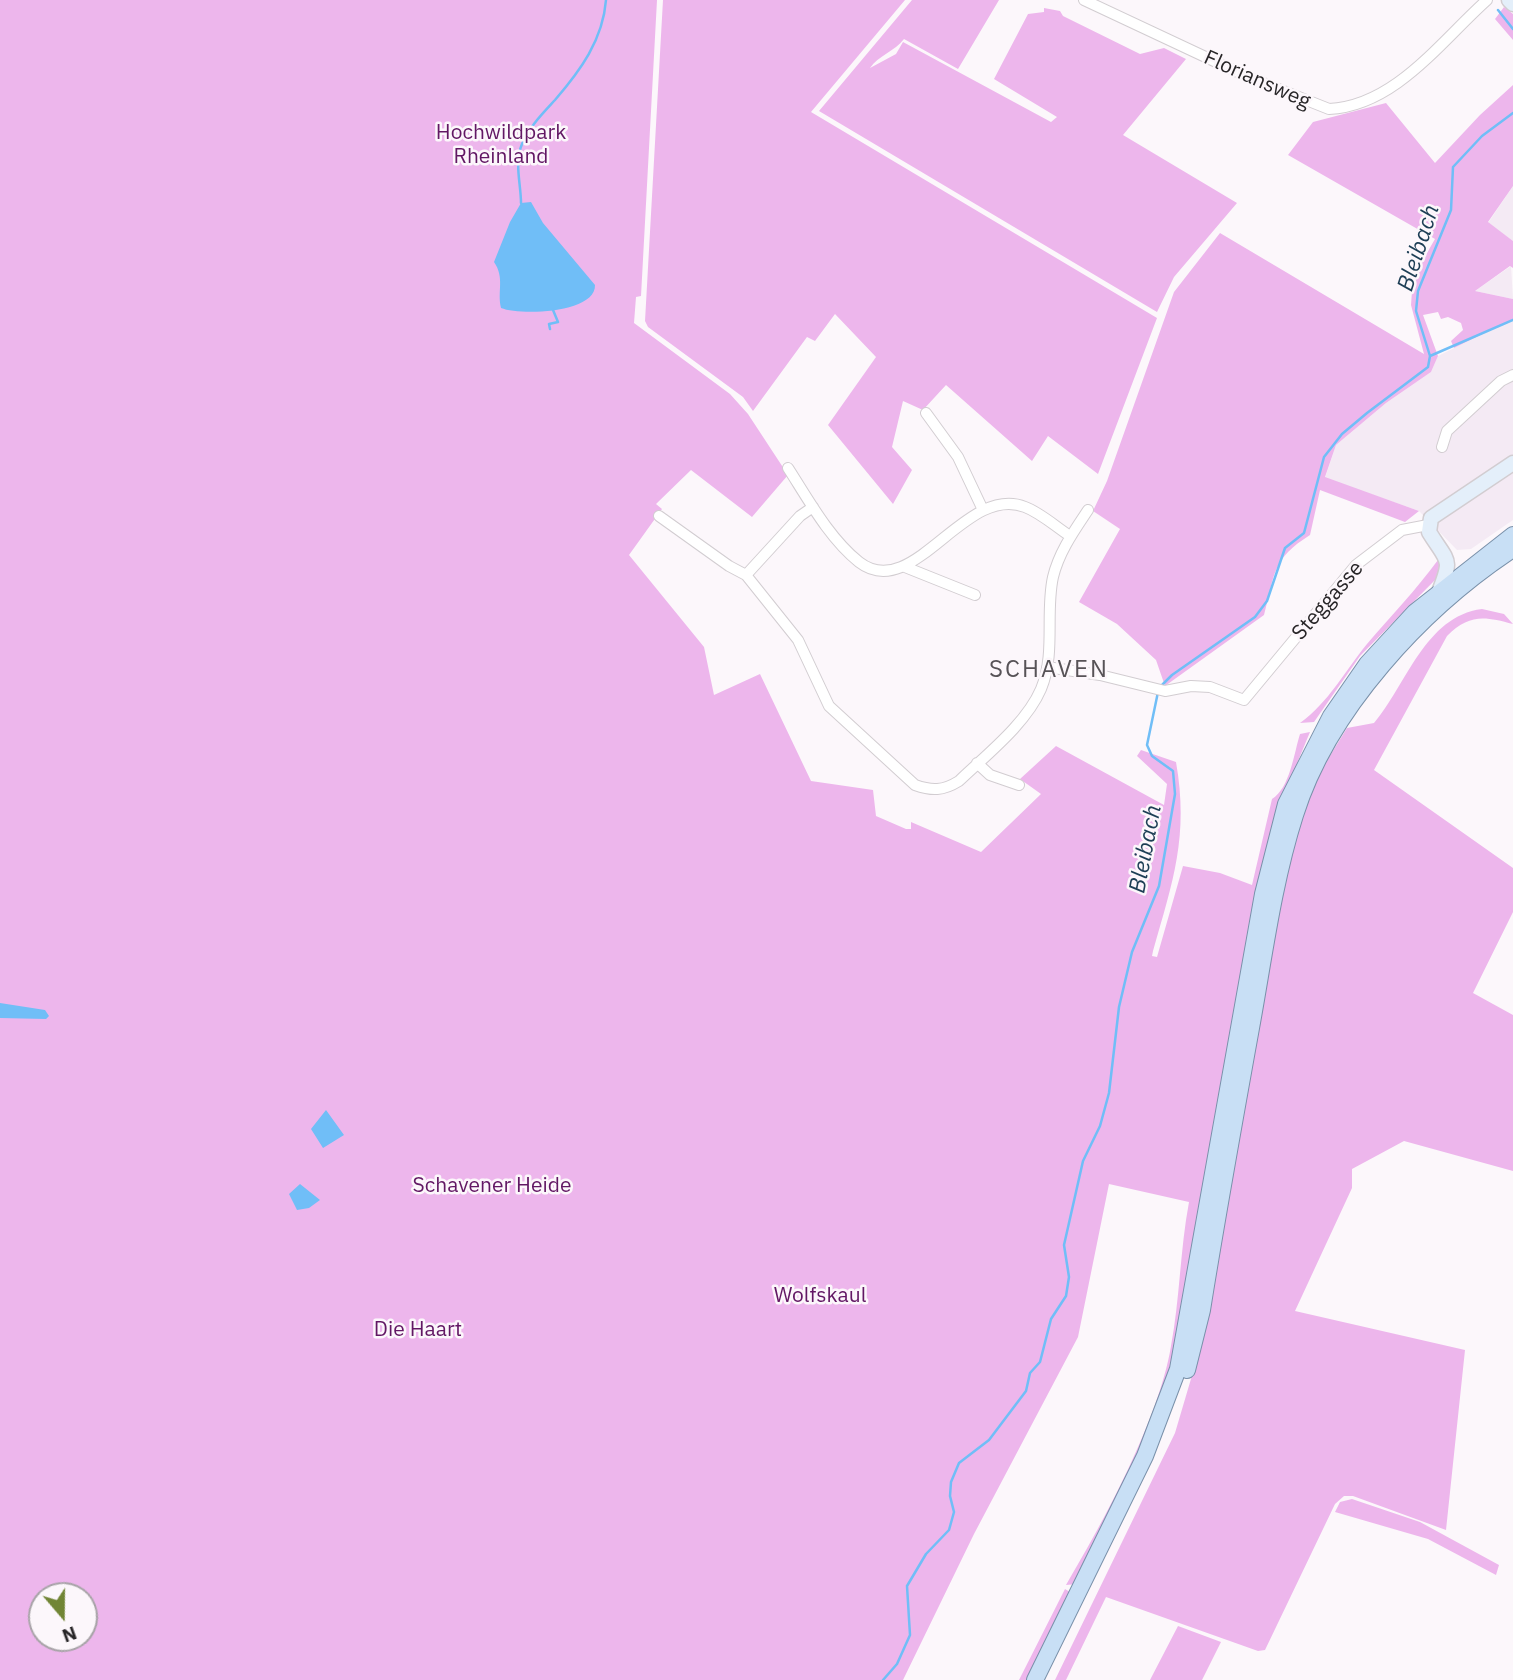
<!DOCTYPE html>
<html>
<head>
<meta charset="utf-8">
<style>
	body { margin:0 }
	#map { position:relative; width:1513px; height:1680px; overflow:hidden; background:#fcf7fb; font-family:"IBM Plex Sans",sans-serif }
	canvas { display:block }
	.north { position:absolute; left:28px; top:1582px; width:70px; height:70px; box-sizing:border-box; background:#fcf7fb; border:2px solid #a7a3a7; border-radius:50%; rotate:160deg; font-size:19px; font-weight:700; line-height:28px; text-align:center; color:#282628 }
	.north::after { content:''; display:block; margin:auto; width:24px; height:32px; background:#718535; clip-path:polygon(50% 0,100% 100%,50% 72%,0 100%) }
</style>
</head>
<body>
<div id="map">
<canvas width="1513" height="1680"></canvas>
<div class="north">N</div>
</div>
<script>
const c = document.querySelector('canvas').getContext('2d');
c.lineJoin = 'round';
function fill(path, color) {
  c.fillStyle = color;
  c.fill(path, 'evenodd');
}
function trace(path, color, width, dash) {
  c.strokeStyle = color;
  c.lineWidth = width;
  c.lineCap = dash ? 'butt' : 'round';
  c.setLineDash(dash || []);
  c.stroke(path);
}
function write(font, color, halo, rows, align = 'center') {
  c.font = font + ' "IBM Plex Sans",sans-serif';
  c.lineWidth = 5;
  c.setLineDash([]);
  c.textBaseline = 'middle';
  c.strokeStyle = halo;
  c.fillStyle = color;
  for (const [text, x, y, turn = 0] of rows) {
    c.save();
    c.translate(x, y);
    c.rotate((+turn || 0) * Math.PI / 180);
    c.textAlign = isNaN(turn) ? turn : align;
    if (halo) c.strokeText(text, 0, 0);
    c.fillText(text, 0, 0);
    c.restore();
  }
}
fill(new Path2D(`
	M 1513,186 L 1513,241 L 1488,223 Z
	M 1511,266 L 1513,299 L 1475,291 Z
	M 1513,319 L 1513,520 L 1471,549 L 1457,550 L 1419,511 L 1325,478 L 1336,445 L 1386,403 L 1431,372 L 1438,356 Z`), '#f4eaf4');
fill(new Path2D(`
	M 0,0 L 657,0 L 641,296 L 636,297 L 634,323 L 730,394 L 748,414 L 788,475 L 752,517 L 691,470 L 656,504 L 662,509 L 629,555 L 704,647 L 714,695 L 760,674 L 811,781 L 873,790 L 876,816 L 906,829 L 911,829 L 911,822 L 981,852 L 1041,794 L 1020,779 L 1056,746 L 1164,805 L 1167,784 L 1137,756 L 1141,750 L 1176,762 C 1189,836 1173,881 1153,951 L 1152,956 L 1157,957 L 1183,866 L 1220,873 L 1252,885 L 1272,799 C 1290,788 1294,753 1300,734 L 1310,732 L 1277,812 L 1257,887 L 1176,1354 L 1152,1426 L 1077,1584 L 1066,1585 C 1104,1521 1159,1419 1171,1346 C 1180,1298 1180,1250 1189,1202 L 1109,1184 L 1078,1337 L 974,1534 L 903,1680 L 0,1680 ZM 42,1596 L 84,1596 L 84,1638 L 42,1638 Z
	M 663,0 L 905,0 L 811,112 L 1157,318 L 1098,474 L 1048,436 L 1032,461 L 946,385 L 923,410 L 903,401 L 892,447 L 912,470 L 893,504 L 828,425 L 876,357 L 835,314 L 815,341 L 807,337 L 753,411 L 743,397 L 648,327 L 645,321 Z
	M 912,0 L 999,0 L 958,69 L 904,39 C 895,51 878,56 870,68 L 896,54 L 903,42 L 1051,122 L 1057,117 L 994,79 L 1028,14 L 1044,12 L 1044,8 L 1060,11 L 1063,16 L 1140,54 L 1164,48 L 1186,59 L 1123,135 L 1237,203 L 1174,277 L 1157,312 L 819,111 Z
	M 1504,7 L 1513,14 L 1513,40 L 1495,19 Z
	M 1513,85 L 1513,186 L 1488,222 L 1513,241 L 1513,268 L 1510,266 L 1475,291 L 1513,299 L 1513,319 L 1454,348 L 1451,341 L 1463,330 L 1461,323 L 1448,317 L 1441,319 L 1438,312 L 1423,315 L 1438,356 L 1431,372 L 1386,403 L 1336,445 L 1325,477 L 1419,511 L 1405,522 L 1320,490 L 1310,535 C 1272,559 1275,573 1264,615 L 1165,686 L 1156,660 L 1117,624 L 1079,602 L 1120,529 L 1093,511 L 1107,481 L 1174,292 L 1220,233 L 1424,354 L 1411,305 L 1413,277 L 1435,239 L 1288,155 L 1313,122 L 1386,103 L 1435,163 L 1480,115 Z
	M 1438,560 L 1442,566 L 1437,578 L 1360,656 L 1314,722 L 1300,723 C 1329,702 1345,671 1367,644 C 1391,616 1416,590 1438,560 Z
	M 1482,609 L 1504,614 L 1513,624 C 1484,616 1469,614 1447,636 L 1374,770 L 1513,868 L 1513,912 L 1473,993 L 1513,1015 L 1513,1171 L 1404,1141 L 1352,1169 L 1352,1188 L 1295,1311 L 1465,1350 L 1446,1530 L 1353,1496 L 1344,1496 L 1335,1504 L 1265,1650 L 1258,1651 L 1106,1597 L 1066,1680 L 1055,1680 L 1175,1433 L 1201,1345 L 1275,930 L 1297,829 L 1315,780 L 1347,728 L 1374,723 C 1406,686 1425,616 1482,609 Z
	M 1352,1499 L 1420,1522 L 1499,1565 L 1496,1575 L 1428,1539 L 1335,1512 L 1340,1502 Z
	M 1065,1589 L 1070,1592 L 1029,1680 L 1019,1680 Z
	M 1178,1626 L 1221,1642 L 1202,1680 L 1150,1680 Z`), '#edb6ec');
fill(new Path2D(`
	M 531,202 L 543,223 L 595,285 C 596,313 521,316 501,308 C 497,291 505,278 494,262 L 510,222 L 521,203 Z
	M 0,1003 L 45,1010 L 49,1016 L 46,1019 L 0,1018 Z
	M 326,1110 L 344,1135 L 323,1148 L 311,1129 Z
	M 300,1184 L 320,1200 L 309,1208 L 297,1210 L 289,1194 Z`), '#70bef7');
trace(new Path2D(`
	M 1498,10 L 1513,29
	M 521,203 C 521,184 514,163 522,144 C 529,127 543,113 555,100 C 580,71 603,40 606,0
	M 550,329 L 549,324 L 558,322 L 553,310
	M 1430,356 L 1513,320
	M 1161,686 L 1172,675 L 1255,617 L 1267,601 L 1285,548 L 1304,533 L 1324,457 L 1342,434 L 1367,413 L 1428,367 L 1430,356 L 1416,311 L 1418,291 L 1451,210 L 1453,167 L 1482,136 L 1513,113
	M 883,1680 L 897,1664 L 910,1635 L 907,1586 L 926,1554 L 949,1530 L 954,1512 L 950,1496 L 951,1482 L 959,1463 L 989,1440 L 1026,1391 L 1030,1373 L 1040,1362 L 1051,1319 L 1066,1296 L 1069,1277 L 1064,1245 L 1083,1161 L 1100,1126 L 1109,1093 L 1119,1007 L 1132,952 L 1159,886 L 1175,794 L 1173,771 L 1152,756 L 1147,745 L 1158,692`), '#70bef7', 2.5);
const street = new Path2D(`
	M 1084,0 L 1246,76 L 1329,109 C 1395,106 1441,41 1487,0
	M 926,413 L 958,457 L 983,510
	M 1442,447 L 1447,431 L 1501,381 L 1513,375
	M 788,468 C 808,499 829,538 859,562 C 913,604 965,483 1025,507 C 1041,513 1056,527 1070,536
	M 659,516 L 729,566 L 746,575 L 798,640 L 829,706 L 915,785 C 932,791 943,791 959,781 C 986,755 1026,724 1041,689 C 1056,653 1045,613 1053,577 C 1059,552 1074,531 1088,510
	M 905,567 L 975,595
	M 746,575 L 800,516 L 813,507
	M 1047,667 L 1100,675 L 1165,691 L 1191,686 L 1210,687 L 1244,700 L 1356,565 L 1402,530 L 1428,525
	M 977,763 L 990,775 L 1019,785`);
const secondary = new Path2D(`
	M 1509,0 L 1513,4
	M 1439,592 C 1453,557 1448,563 1429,532 L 1431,518 L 1513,463`);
const primary = new Path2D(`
	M 1187,1370 L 1202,1310 C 1217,1216 1234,1122 1251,1028 C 1264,957 1273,884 1295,815 C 1328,710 1422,609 1513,549
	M 1035,1680 L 1145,1456 L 1178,1369 L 1263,894 L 1286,804 L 1331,716 L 1367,664 L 1415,612 L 1513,535`);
trace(street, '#d2cdd1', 12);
trace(secondary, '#d2cdd1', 17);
trace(primary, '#7990a9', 18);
trace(street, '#fff', 10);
trace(secondary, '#e4effa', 14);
trace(primary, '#c8dff5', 16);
write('21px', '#282628', '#fcf7fb', [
	["Floriansweg",1257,80,24],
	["Steggasse",1328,601,-49]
]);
write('21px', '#621764', '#fcf7fb', [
	["Hochwildpark",501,133],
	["Rheinland",501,157],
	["Schavener Heide",492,1186],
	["Wolfskaul",820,1296],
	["Die Haart",418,1330]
]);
write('italic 23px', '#1d3e55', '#fcf7fb', [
	["Bleibach",1419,248,-72],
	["Bleibach",1146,849,-79]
]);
c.letterSpacing = '2px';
write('24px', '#575357', '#fcf7fb', [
	["SCHAVEN",1049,670]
]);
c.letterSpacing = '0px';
</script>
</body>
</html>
